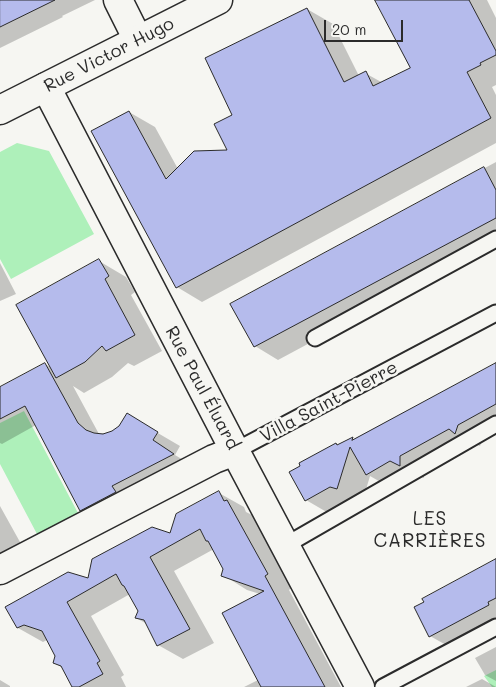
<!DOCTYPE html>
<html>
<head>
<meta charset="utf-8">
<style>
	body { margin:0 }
	#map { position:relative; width:496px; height:687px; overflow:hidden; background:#f6f6f2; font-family:Mali,sans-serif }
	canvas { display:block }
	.scale { position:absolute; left:324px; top:20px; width:79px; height:22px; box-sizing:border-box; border:2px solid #2b2b2b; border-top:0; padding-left:6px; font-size:15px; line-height:18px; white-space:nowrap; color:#2b2b2b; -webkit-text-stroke:4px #f6f6f2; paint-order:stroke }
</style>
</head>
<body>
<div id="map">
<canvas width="496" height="687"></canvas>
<div class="scale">20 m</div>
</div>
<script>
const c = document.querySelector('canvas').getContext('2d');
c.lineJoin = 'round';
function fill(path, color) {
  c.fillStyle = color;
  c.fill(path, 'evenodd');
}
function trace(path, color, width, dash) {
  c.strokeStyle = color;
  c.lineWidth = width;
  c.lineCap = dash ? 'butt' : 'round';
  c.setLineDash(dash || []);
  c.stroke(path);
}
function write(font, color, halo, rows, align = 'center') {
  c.font = font + ' Mali,sans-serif';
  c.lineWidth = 5;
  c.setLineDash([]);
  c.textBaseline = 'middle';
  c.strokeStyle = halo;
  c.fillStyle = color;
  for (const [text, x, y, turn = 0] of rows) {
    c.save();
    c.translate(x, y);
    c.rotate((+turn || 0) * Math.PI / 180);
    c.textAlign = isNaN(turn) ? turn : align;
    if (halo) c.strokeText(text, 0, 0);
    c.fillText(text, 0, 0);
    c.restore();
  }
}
fill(new Path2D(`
	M 17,143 L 49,151 L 94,234 L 11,279 L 0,259 L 0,152 Z
	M 24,411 L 78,513 L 37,534 L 0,464 L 0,423 Z
	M 496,670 L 496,687 L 492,687 L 484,676 Z`), '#aef0ba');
fill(new Path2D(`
	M 0,0 L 95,0 L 62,16 L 63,17 L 0,48 Z
	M 389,0 L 487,0 L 496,18 L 496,85 L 492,87 L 496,95 L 496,143 L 202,302 L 177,287 L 129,112 L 155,127 L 178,169 L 229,151 L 233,116 L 307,9 L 333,24 L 359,76 L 365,73 L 383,83 L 411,68 Z
	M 496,162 L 496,243 L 278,360 L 255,346 L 232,304 Z
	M 99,261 L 126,277 L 135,292 L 131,295 L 162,351 L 134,366 L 128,363 L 112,377 L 84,393 L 73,386 L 99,434 L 112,432 L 120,427 L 127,415 L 180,446 L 175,455 L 195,467 L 104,523 L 81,510 L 36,425 L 2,444 L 0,443 L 0,388 L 45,364 L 52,368 Z
	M 0,263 L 16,294 L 0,301 Z
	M 496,364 L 496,431 L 483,439 L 480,446 L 474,443 L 424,470 L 424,478 L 415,475 L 391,488 L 370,476 L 362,503 L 330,514 L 306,500 L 336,444 L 339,446 L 353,439 L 355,440 Z
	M 219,493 L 244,507 L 246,512 L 252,515 L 291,588 L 289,590 L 341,687 L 244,687 L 258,680 L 260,594 L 247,590 L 223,575 L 224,569 L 214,549 L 174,571 L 214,643 L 183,659 L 158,645 L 147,624 L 136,618 L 140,611 L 130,594 L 91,616 L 124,675 L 121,677 L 126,687 L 74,687 L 63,668 L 54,663 L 57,656 L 47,640 L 43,642 L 18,628 L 7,607 L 89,579 L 171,534 Z
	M 0,506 L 25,551 L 0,565 Z
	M 496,560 L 496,628 L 455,650 L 430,636 Z
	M 496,647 L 496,681 L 485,675 L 475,658 Z
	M 482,679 L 496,687 L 466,687 Z
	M 0,680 L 10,686 L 10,687 L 0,687 Z`), '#0003');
const building = new Path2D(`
	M 0,0 L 55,0 L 0,27 Z
	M 375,0 L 469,0 L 496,51 L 496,55 L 480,63 L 481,65 L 467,72 L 491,118 L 176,288 L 91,131 L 129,111 L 166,179 L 194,151 L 227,150 L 214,124 L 232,115 L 205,58 L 307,8 L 344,82 L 366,71 L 373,86 L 410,68 Z
	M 484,167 L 496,190 L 496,218 L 254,347 L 230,304 Z
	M 99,259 L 109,276 L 105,279 L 135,335 L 106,351 L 102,346 L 85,362 L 56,378 L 16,305 Z
	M 45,363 L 78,423 L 86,430 L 94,433 L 103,434 L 112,431 L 119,426 L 127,413 L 158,432 L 153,440 L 174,454 L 112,486 L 116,492 L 80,511 L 25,406 L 0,419 L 0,387 Z
	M 496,363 L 496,404 L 458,425 L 455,434 L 449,429 L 400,456 L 400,466 L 390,461 L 366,475 L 350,447 L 337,489 L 330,487 L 305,501 L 289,472 L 300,466 L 299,463 L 336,443 L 337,445 L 353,437 L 352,440 Z
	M 219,491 L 224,501 L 227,500 L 268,574 L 265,576 L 325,687 L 261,687 L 222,613 L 264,591 L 221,576 L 223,569 L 208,541 L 206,541 L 200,529 L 150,557 L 190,629 L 157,646 L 144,620 L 135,618 L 138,611 L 124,586 L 122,585 L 116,574 L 67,602 L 100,661 L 97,663 L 103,674 L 79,687 L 72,687 L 61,666 L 53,663 L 55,656 L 42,631 L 24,625 L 17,628 L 5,607 L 68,572 L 88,578 L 92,559 L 152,527 L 170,533 L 176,514 Z
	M 496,559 L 496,598 L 488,602 L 489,605 L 429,637 L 414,607 L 424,602 L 422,599 Z`);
fill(building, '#b5bbec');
trace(building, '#2b2b2b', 1);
const service = new Path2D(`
	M 315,338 L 496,239
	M 235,451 L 496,313
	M 286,545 L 496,424
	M 383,687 L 496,627`);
const minor = new Path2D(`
	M 118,0 L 138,40
	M 46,87 L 235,451 L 360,687
	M 0,570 L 214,459 L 235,451`);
const tertiary = new Path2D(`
	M 0,110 L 218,0`);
trace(service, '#2b2b2b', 19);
trace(minor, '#2b2b2b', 31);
trace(tertiary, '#2b2b2b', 31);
trace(service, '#f6f6f2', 15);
trace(minor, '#f6f6f2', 28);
trace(tertiary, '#f6f6f2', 28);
write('18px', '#2b2b2b', '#f6f6f2', [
	["Rue Victor Hugo",109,55,-27],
	["Rue Paul Éluard",202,388,62],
	["Villa Saint-Pierre",329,402,-28]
]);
c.letterSpacing = '1px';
write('19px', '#2b2b2b', '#f6f6f2', [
	["LES",430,519],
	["CARRIÈRES",430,541]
]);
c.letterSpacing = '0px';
</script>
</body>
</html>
